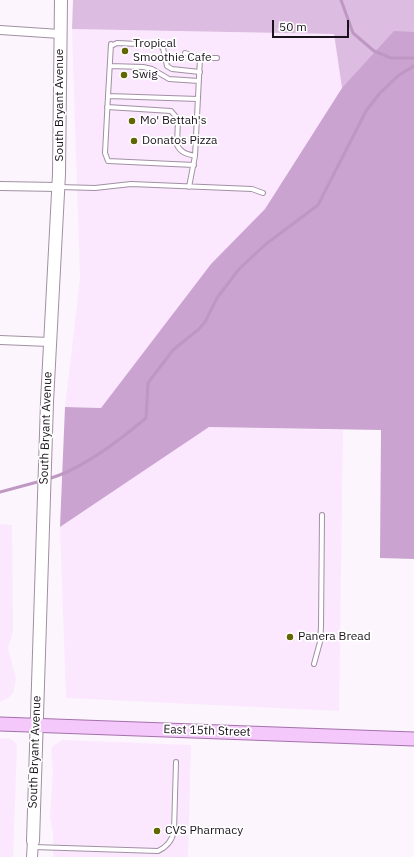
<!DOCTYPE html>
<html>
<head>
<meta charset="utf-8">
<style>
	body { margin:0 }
	#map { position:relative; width:414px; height:857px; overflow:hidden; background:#fcf5fd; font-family:"IBM Plex Sans",sans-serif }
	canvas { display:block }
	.scale { position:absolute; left:272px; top:20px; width:77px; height:18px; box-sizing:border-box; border:2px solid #1a131b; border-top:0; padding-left:5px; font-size:12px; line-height:14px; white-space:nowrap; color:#1a131b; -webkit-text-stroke:3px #fff; paint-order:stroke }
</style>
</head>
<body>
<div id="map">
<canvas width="414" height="857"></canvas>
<div class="scale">50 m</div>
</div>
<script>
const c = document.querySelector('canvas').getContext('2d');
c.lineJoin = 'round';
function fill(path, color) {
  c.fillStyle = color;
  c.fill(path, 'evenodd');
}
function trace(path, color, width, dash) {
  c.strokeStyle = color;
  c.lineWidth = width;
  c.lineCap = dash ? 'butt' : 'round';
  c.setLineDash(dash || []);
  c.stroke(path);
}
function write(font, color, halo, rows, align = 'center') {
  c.font = font + ' "IBM Plex Sans",sans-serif';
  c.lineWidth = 3.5;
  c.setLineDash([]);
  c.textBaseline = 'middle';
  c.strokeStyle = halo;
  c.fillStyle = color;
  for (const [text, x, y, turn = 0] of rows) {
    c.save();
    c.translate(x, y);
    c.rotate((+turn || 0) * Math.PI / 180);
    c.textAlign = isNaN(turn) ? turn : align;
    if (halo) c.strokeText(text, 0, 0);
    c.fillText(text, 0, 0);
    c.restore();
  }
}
fill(new Path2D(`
	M 72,29 L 334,34 L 342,88 L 265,209 L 211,264 L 101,408 L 65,407 L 80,279 Z
	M 209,427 L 343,430 L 339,711 L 66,698 L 60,527 Z
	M 0,524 L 12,525 L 13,615 L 13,632 L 8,648 L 16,679 L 13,693 L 8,698 L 0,702 Z
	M 0,738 L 11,739 L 15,742 L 17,746 L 13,857 L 0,857 Z
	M 62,740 L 191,745 L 188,857 L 53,857 L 53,834 L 50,818 L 53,771 L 51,751 L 53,746 Z`), '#fbe8fe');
fill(new Path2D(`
	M 73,0 L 414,0 L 414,89 L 342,88 L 334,34 L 72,29 Z`), '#ddbce1');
fill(new Path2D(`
	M 394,31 L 414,32 L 414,559 L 380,558 L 381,430 L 209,427 L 60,527 L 65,407 L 101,408 L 211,264 L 265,209 L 342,88 Z`), '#caa3d0');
trace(new Path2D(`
	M 341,0 L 353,33 L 374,51 L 391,58 L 414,58
	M 48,479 C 80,470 120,440 146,418 L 148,383 L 173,350 L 199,329 L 205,322 L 217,298 L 239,269 L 266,244 L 318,205 L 366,111 L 380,93 L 399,75 L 414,66
	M 0,492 L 41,481`), '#be97c3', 3);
const service = new Path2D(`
	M 111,46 L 117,43 L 159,45 L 163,48 L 167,66 L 172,69 L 200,72
	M 185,53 L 200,58
	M 110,66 L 143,67 L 152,69 L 169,79 L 199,81
	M 108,96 L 111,44
	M 107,107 L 171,111 L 178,119 L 177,145 C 181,153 187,154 195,156
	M 194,165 L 108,161 L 105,153 L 108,96 L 198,99
	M 59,187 L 95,188 L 131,184 L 252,189 L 263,193
	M 189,187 L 195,156 L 200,58 L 217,58
	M 314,664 L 320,642 L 321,627 L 322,515
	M 33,847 L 158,851 C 167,847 172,841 174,831 L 176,762`);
const minor = new Path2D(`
	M 0,30 L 60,34
	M 0,186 L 58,187
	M 0,340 L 49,342`);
const tertiary = new Path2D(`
	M 32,857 L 33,841`);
const secondary = new Path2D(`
	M 33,841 L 47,402 L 59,174 L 61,0`);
const primary = new Path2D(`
	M 0,724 L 414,739`);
trace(service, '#a190a3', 6);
trace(minor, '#a190a3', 10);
trace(tertiary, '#a190a3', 12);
trace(secondary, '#a190a3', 14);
trace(primary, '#a471ab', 15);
trace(service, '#fff', 4);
trace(minor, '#fff', 8);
trace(tertiary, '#fff', 10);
trace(secondary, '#fff', 12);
trace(primary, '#f5c8fb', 13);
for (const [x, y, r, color] of [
	[125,51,4,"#626601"],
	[124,75,4,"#626601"],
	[132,121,4,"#626601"],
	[134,141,4,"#626601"],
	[290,637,4,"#626601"],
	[157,831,4,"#626601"]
]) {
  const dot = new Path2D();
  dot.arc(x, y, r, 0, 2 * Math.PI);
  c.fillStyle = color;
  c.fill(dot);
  trace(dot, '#fff', 1.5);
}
write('12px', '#1a131b', '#fff', [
	["Tropical",133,44],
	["Smoothie Cafe",133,58],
	["Swig",132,75],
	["Mo' Bettah's",140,121],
	["Donatos Pizza",142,141],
	["Panera Bread",298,637],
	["CVS Pharmacy",165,831]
], 'left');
write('12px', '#1a131b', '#fff', [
	["South Bryant Avenue",60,105,-90],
	["South Bryant Avenue",46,428,-88],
	["East 15th Street",207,731,2],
	["South Bryant Avenue",35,752,-88]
]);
</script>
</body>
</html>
